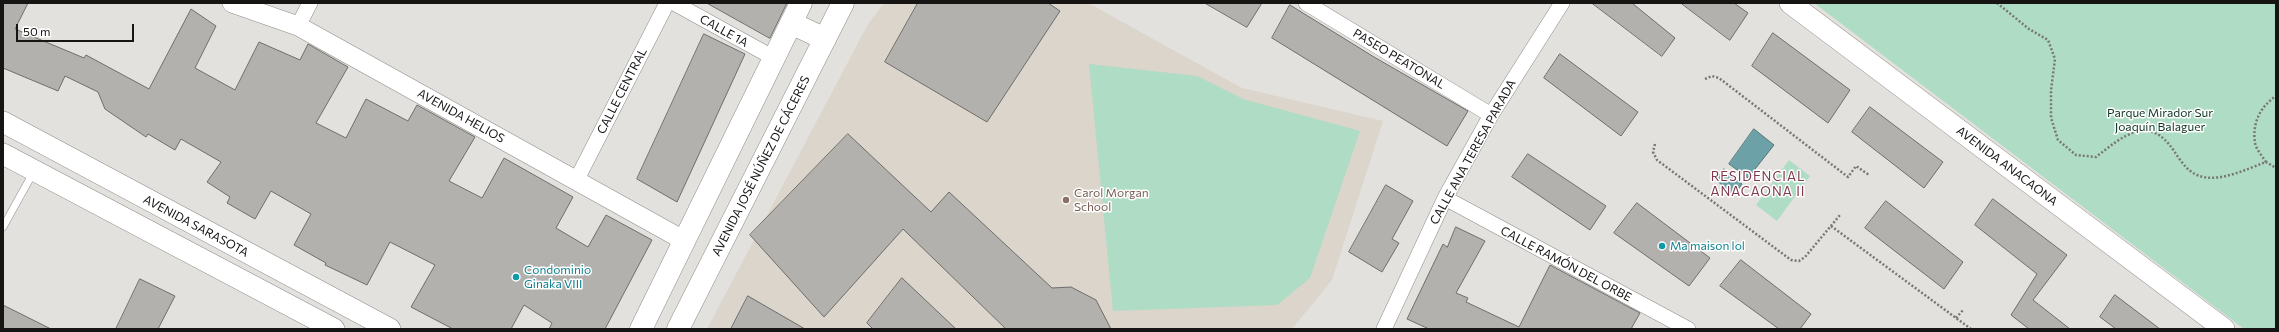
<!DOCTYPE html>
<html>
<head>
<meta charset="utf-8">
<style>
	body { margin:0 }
	#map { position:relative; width:2279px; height:332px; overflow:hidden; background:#e3e1dd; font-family:Commissioner,sans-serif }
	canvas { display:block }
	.frame { position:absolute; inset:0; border:4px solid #161514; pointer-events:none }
	.scale { position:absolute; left:16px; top:24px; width:118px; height:18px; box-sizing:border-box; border:2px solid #161514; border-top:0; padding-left:5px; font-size:12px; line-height:14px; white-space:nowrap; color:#161514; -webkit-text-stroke:3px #fff; paint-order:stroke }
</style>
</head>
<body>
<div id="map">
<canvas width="2279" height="332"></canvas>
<div class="frame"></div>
<div class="scale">50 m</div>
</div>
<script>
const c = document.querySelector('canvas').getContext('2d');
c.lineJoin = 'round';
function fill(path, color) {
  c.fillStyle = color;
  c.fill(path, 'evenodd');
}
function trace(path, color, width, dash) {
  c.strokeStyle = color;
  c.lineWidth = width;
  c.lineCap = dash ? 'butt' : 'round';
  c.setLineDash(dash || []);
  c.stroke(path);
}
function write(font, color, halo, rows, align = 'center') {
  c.font = font + ' Commissioner,sans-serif';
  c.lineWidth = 3;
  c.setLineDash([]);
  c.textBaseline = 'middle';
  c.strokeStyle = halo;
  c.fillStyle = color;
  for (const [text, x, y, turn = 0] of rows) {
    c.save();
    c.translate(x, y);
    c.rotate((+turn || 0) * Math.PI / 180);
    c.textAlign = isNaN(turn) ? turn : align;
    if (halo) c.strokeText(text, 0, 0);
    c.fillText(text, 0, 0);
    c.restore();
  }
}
fill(new Path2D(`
	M 884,3 L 1088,3 L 1242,88 L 1383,121 L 1332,280 L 1292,329 L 707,329 L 868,24 Z`), '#dbd5cb');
fill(new Path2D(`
	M 1814,3 L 2276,3 L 2276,329 L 2244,329 Z
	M 1089,64 L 1197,76 L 1243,99 L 1360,131 L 1310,278 L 1277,305 L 1113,311 Z
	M 1789,160 L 1810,176 L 1777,221 L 1756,205 Z`), '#afdcc4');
const water = new Path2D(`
	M 1754,129 L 1774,145 L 1748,178 L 1729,164 Z
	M 1724,169 L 1742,184 L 1734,195 L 1716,180 Z`);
fill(water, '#6ba1a7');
trace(water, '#52777b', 1);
const building = new Path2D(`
	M 3,3 L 28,3 L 15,29 L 84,58 L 86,55 L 149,89 L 191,9 L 216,26 L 195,68 L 235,90 L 259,42 L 300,60 L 308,44 L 348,67 L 316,123 L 346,138 L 366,99 L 408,121 L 417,105 L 475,137 L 449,181 L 482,198 L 504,158 L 573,197 L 556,228 L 588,247 L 606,215 L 652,240 L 605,329 L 549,329 L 552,323 L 524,305 L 511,329 L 453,329 L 411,307 L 435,265 L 390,242 L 367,285 L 325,265 L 326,263 L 294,245 L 311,214 L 271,191 L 255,219 L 227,203 L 230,197 L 207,182 L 221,162 L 181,139 L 175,150 L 148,134 L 146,137 L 105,109 L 98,92 L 65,76 L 58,91 L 3,68 Z
	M 707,3 L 787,3 L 770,38 Z
	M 918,3 L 1048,3 L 1060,11 L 987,122 L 885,62 Z
	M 1205,3 L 1262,3 L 1247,27 Z
	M 1592,3 L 1632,3 L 1675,38 L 1662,56 Z
	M 1681,3 L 1734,3 L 1748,13 L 1730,40 Z
	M 1290,5 L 1374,57 L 1468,111 L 1447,146 L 1272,38 Z
	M 1773,33 L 1850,90 L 1828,123 L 1752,66 Z
	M 704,34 L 745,54 L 677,202 L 637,179 Z
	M 1560,54 L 1638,112 L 1621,136 L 1544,78 Z
	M 1870,107 L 1943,162 L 1924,188 L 1852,132 Z
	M 848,134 L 931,212 L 949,192 L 1052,288 L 1071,287 L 1096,300 L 1111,329 L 1006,329 L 903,229 L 824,317 L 750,235 Z
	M 1528,154 L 1606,206 L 1590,230 L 1512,177 Z
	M 1386,185 L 1413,201 L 1392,239 L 1399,243 L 1382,272 L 1349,252 Z
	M 1993,199 L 2067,255 L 2033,300 L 2070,329 L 2029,329 L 2011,315 L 2037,274 L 1975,225 Z
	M 1886,201 L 1963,262 L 1944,289 L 1865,228 Z
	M 1637,203 L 1710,258 L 1689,286 L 1614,233 Z
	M 1456,227 L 1485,241 L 1456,293 L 1468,298 L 1466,302 L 1519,327 L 1550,265 L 1640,313 L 1631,329 L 1429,329 L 1407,319 L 1443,244 L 1447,247 Z
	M 1741,260 L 1811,314 L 1800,329 L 1779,329 L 1720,286 Z
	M 902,278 L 956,329 L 873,329 L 867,323 Z
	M 140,279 L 175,296 L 158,329 L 116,329 Z
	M 2115,295 L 2160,329 L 2116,329 L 2100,317 Z
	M 748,296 L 805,329 L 731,329 Z
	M 3,305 L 51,329 L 3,329 Z`);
fill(building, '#b3b1ae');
trace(building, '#6f6d6b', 1);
const service = new Path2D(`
	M 3,227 L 33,173`);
const minor = new Path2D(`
	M 674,3 L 774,58
	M 1306,3 L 1491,115
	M 298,26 L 310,3
	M 577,179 L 667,3
	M 1445,198 L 1688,329
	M 1384,329 L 1445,198 L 1491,115 L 1562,3`);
const tertiary = new Path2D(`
	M 232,3 L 298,26 L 685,241`);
const secondary = new Path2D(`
	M 1790,3 L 2224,329
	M 3,122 L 390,329
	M 3,154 L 334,329`);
const primary = new Path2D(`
	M 791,23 L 825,39
	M 641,329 L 801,3
	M 678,329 L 843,3`);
trace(service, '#8f8d8a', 8);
trace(minor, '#8f8d8a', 16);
trace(tertiary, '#8f8d8a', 20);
trace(secondary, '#8f8d8a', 22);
trace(primary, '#8f8d8a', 23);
trace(new Path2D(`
	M 1997,3 L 2029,29 L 2048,40 L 2055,59 L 2051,90 L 2051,118 L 2058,140 L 2076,155 L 2096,157 C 2123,136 2149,113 2174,151 C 2180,160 2187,171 2197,175 C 2218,184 2246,169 2266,162 L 2276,168
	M 1705,79 L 1712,76 L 1719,78 L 1848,177 L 1856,166 L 1869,175
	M 1655,144 L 1653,152 L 1657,160 L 1791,260 L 1799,261 L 1805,257 L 1840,215
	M 2266,162 C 2262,156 2256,149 2255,143 C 2252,123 2260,107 2276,96
	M 1831,226 L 1971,329
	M 1956,318 L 1963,310`), '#797775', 2.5, [2, 2]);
trace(service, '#fff', 7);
trace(minor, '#fff', 15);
trace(tertiary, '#fff', 19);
trace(secondary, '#fff', 21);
trace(primary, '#fff', 22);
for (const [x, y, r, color] of [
	[1066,200,4,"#8d6e63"],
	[1662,246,4,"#0f9aa8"],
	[516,277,4,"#0f9aa8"]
]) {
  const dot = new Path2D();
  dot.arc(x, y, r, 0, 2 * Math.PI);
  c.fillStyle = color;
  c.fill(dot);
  trace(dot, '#fff', 1.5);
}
write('12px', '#161514', '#fff', [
	["CALLE 1A",724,31,29],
	["PASEO PEATONAL",1399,59,31],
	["CALLE CENTRAL",622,91,-63],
	["AVENIDA HELIOS",461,116,29],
	["CALLE ANA TERESA PARADA",1473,152,-61],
	["AVENIDA JOSÉ NÚÑEZ DE CÁCERES",761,166,-63],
	["AVENIDA ANACAONA",2007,166,37],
	["AVENIDA SARASOTA",196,226,28],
	["CALLE RAMÓN DEL ORBE",1566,264,28]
]);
write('12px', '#0e3424', '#fff', [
	["Parque Mirador Sur",2160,113],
	["Joaquín Balaguer",2160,127]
]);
write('12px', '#785e54', '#fff', [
	["Carol Morgan",1074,193],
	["School",1074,207]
], 'left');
write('12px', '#0d838f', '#fff', [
	["Ma maison lol",1670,246],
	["Condominio",524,270],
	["Ginaka VIII",524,284]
], 'left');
c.letterSpacing = '1px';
write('13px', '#7f384d', '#fff', [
	["RESIDENCIAL",1758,177],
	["ANACAONA II",1758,192]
]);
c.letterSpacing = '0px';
</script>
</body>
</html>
